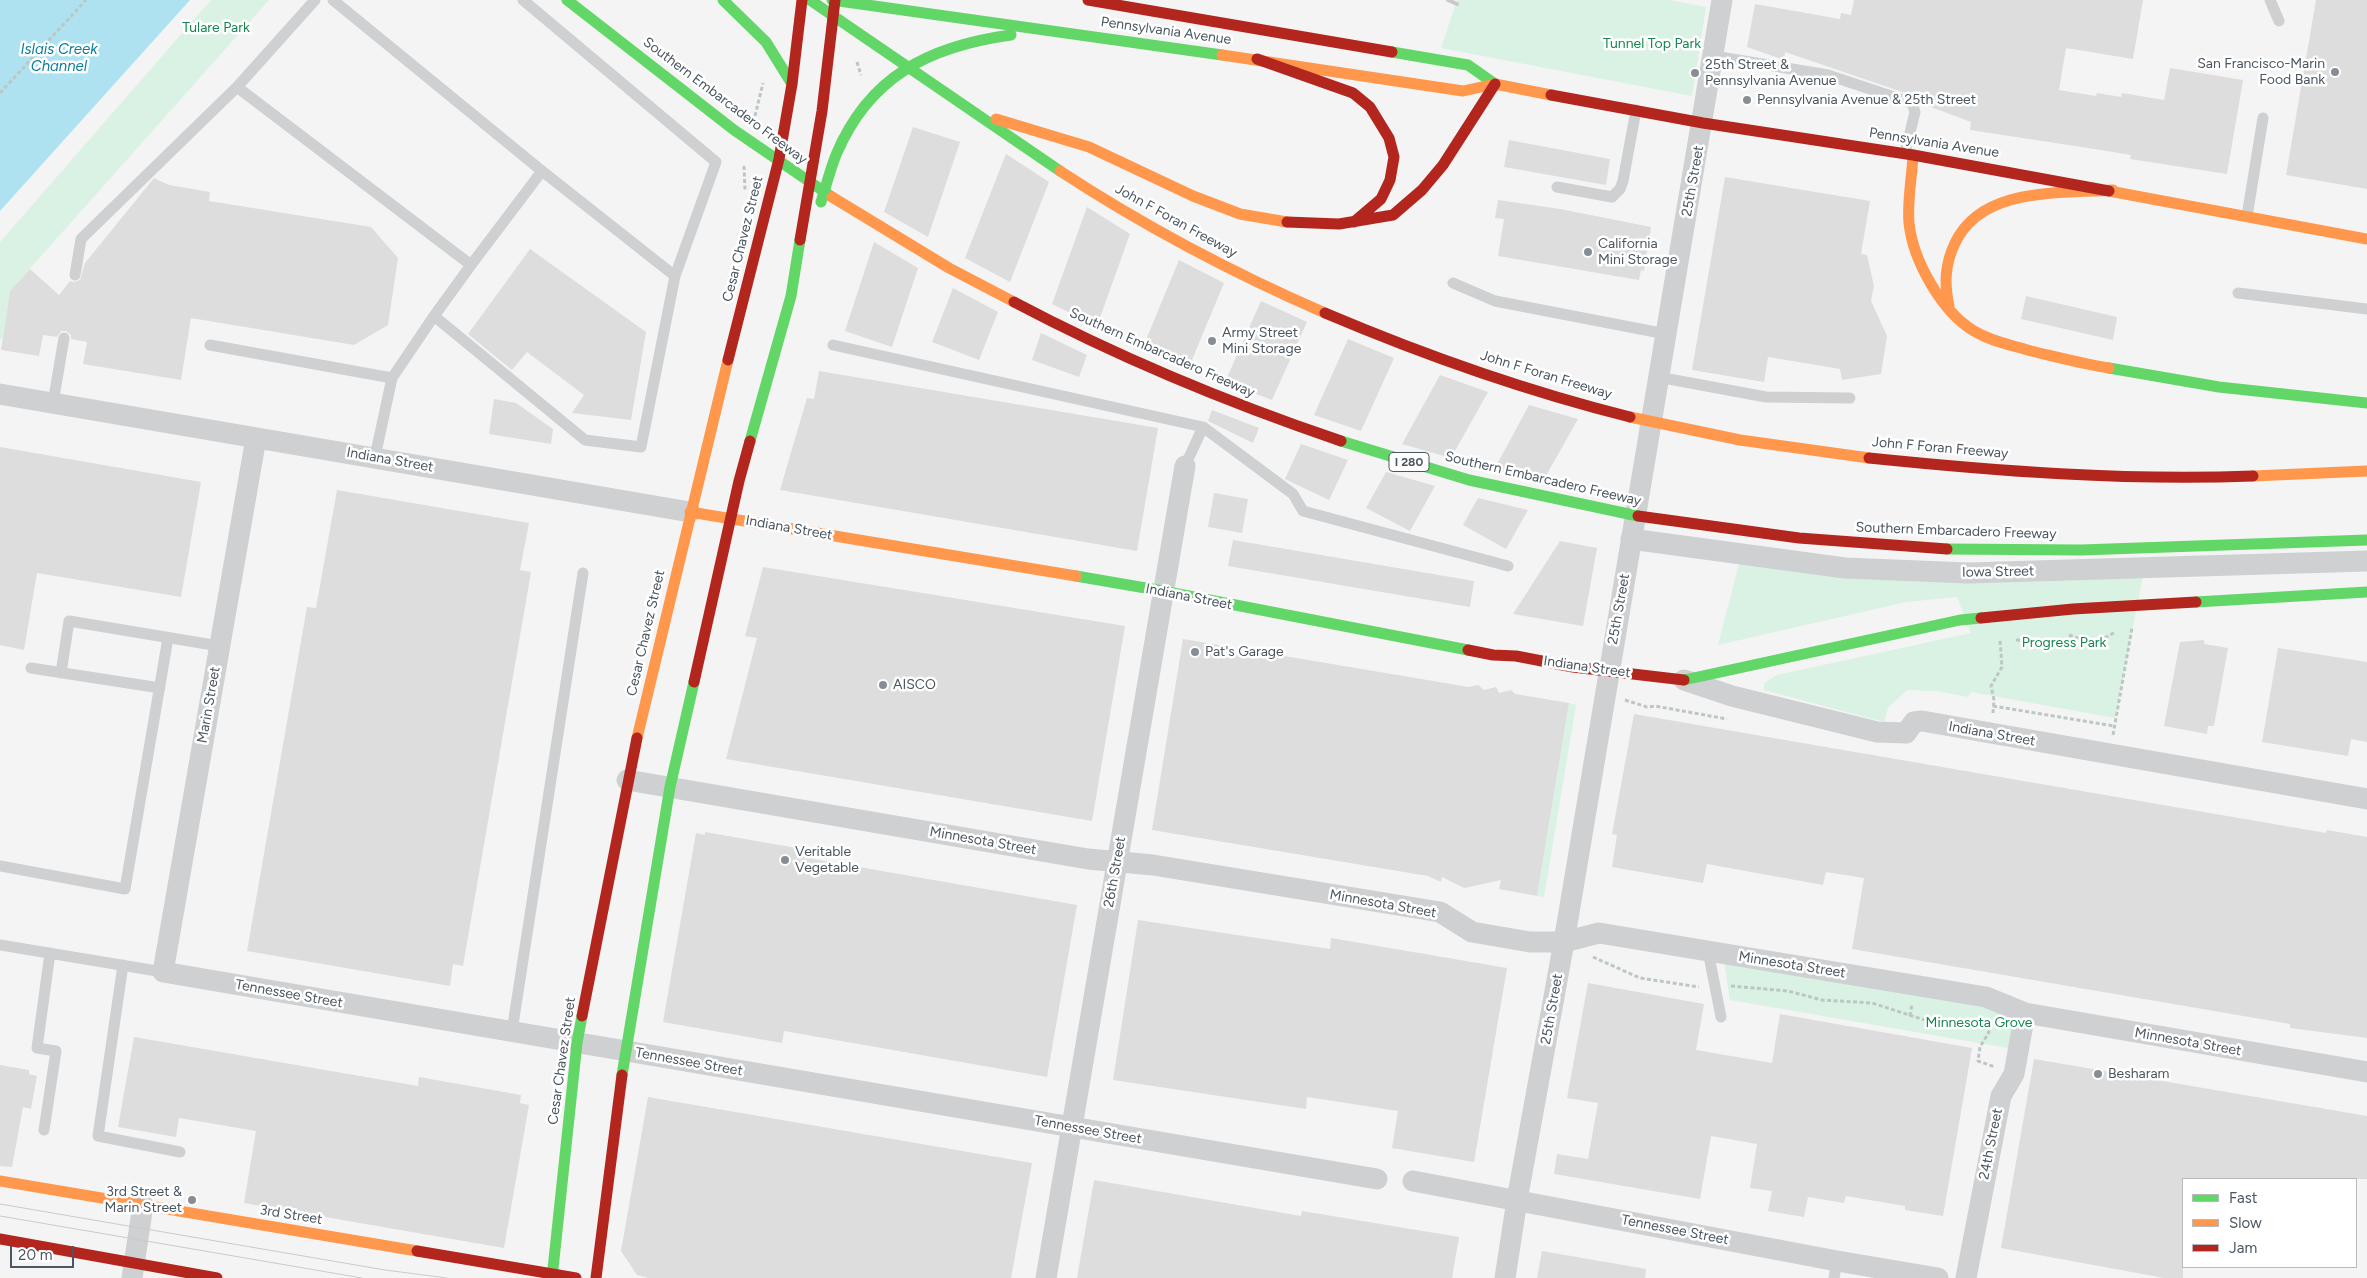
<!DOCTYPE html>
<html>
<head>
<meta charset="utf-8">
<style>
	body { margin:0 }
	#map { position:relative; width:2367px; height:1278px; overflow:hidden; background:#f4f4f4; font-family:Figtree,sans-serif }
	canvas { display:block }
	.legend { position:absolute; left:2182px; top:1178px; width:175px; height:90px; box-sizing:border-box; background:#fff; border:1px solid #b7bbc0; margin:0; padding:6px 9px; list-style:none; font-size:15px; color:#4a5661 }
	.legend li { display:flex; align-items:center; gap:10px; height:25px }
	.legend b { width:25px; border:1px solid #b7bbc0 }
	.scale { position:absolute; left:10px; top:1246px; width:64px; height:22px; box-sizing:border-box; border:2px solid #4a5661; border-top:0; padding-left:6px; font-size:15px; line-height:18px; white-space:nowrap; color:#4a5661; -webkit-text-stroke:4px #fff; paint-order:stroke }
</style>
</head>
<body>
<div id="map">
<canvas width="2367" height="1278"></canvas>
<ul class="legend">
<li><b style="height:6px;background:#63d668"></b>Fast</li>
<li><b style="height:6px;background:#ff974d"></b>Slow</li>
<li><b style="height:6px;background:#b3261e"></b>Jam</li>
</ul>
<div class="scale">20 m</div>
</div>
<script>
const c = document.querySelector('canvas').getContext('2d');
c.lineJoin = 'round';
function fill(path, color) {
  c.fillStyle = color;
  c.fill(path, 'evenodd');
}
function trace(path, color, width, dash) {
  c.strokeStyle = color;
  c.lineWidth = width;
  c.lineCap = dash ? 'butt' : 'round';
  c.setLineDash(dash || []);
  c.stroke(path);
}
function write(font, color, halo, rows, align = 'center') {
  c.font = font + ' Figtree,sans-serif';
  c.lineWidth = 5;
  c.setLineDash([]);
  c.textBaseline = 'middle';
  c.strokeStyle = halo;
  c.fillStyle = color;
  for (const [text, x, y, turn = 0] of rows) {
    c.save();
    c.translate(x, y);
    c.rotate((+turn || 0) * Math.PI / 180);
    c.textAlign = isNaN(turn) ? turn : align;
    if (halo) c.strokeText(text, 0, 0);
    c.fillText(text, 0, 0);
    c.restore();
  }
}
fill(new Path2D(`
	M 211,0 L 269,0 L 10,291 L 3,337 L 0,340 L 0,242 Z
	M 1457,0 L 1670,0 L 1706,7 L 1692,96 L 1441,48 Z
	M 1741,556 L 2143,576 L 2115,718 L 1971,692 L 1968,697 L 1937,691 L 1907,690 L 1888,708 L 1884,722 L 1764,690 L 1764,683 L 1777,675 L 1971,633 L 1957,597 L 1906,602 L 1718,645 Z
	M 1569,703 L 1576,705 L 1544,897 L 1537,896 Z
	M 1724,962 L 1988,1004 L 2005,1014 L 2017,1034 L 2014,1049 L 1730,1000 Z`), '#d9f2e3');
fill(new Path2D(`
	M 0,0 L 190,0 L 0,211 Z`), '#aee2f0');
fill(new Path2D(`
	M 1854,0 L 2143,0 L 2133,59 L 2066,48 L 2059,90 L 2096,96 L 2097,93 L 2121,97 L 2122,93 L 2164,100 L 2170,68 L 2243,80 L 2227,174 L 2130,159 L 2131,155 L 2088,148 L 1970,130 L 1971,122 L 1920,103 L 1914,96 L 1785,52 L 1784,60 L 1747,47 L 1755,4 L 1840,19 L 1841,13 L 1851,15 Z
	M 2316,0 L 2367,0 L 2367,189 L 2286,175 Z
	M 913,127 L 960,142 L 928,237 L 884,212 Z
	M 1509,140 L 1610,159 L 1606,185 L 1504,167 Z
	M 1006,154 L 1049,182 L 1010,282 L 965,258 Z
	M 1725,177 L 1870,201 L 1861,254 L 1867,255 L 1874,286 L 1871,301 L 1887,336 L 1881,374 L 1842,380 L 1840,369 L 1768,357 L 1764,382 L 1692,370 Z
	M 154,178 L 169,185 L 210,192 L 209,201 L 371,227 L 398,258 L 388,325 L 354,345 L 191,318 L 181,380 L 83,364 L 87,342 L 71,339 L 71,335 L 66,331 L 61,331 L 57,337 L 43,335 L 39,356 L 1,350 L 10,291 L 30,269 L 59,295 L 70,281 L 74,282 L 80,280 L 85,263 Z
	M 1498,200 L 1560,209 L 1651,227 L 1644,271 L 1641,270 L 1639,280 L 1498,256 L 1504,219 L 1495,218 Z
	M 1087,207 L 1130,234 L 1097,326 L 1052,304 Z
	M 874,242 L 918,268 L 892,347 L 845,331 Z
	M 530,249 L 646,332 L 631,420 L 572,413 L 584,395 L 527,352 L 512,370 L 468,334 Z
	M 1179,260 L 1224,283 L 1189,367 L 1143,347 Z
	M 953,288 L 998,312 L 979,360 L 932,342 Z
	M 2026,296 L 2117,317 L 2113,340 L 2021,319 Z
	M 1261,301 L 1307,322 L 1272,400 L 1225,382 Z
	M 1041,333 L 1087,355 L 1079,377 L 1032,360 Z
	M 1348,339 L 1394,358 L 1361,431 L 1314,415 Z
	M 819,371 L 1158,428 L 1137,551 L 780,490 L 807,398 L 814,399 Z
	M 1440,375 L 1488,392 L 1451,458 L 1402,444 Z
	M 494,399 L 516,403 L 553,429 L 551,444 L 489,434 Z
	M 1529,405 L 1578,419 L 1543,481 L 1494,470 Z
	M 1212,410 L 1259,428 L 1253,443 L 1208,421 Z
	M 1301,444 L 1348,460 L 1329,500 L 1285,479 Z
	M 0,447 L 201,482 L 181,597 L 37,573 L 24,650 L 0,645 Z
	M 1386,472 L 1435,486 L 1410,531 L 1366,508 Z
	M 337,490 L 529,523 L 520,570 L 531,572 L 463,966 L 453,964 L 450,986 L 247,951 L 307,607 L 316,608 Z
	M 1214,493 L 1248,499 L 1242,533 L 1208,527 Z
	M 1478,498 L 1528,510 L 1506,549 L 1463,525 Z
	M 1233,540 L 1474,581 L 1470,607 L 1228,566 Z
	M 1560,541 L 1597,548 L 1583,626 L 1513,614 Z
	M 763,567 L 1125,626 L 1092,821 L 726,759 L 757,638 L 745,636 Z
	M 1183,639 L 1469,687 L 1478,685 L 1484,690 L 1496,687 L 1499,693 L 1511,690 L 1515,694 L 1569,703 L 1537,896 L 1499,889 L 1501,880 L 1464,888 L 1442,877 L 1441,882 L 1428,876 L 1152,830 Z
	M 2204,640 L 2204,644 L 2228,648 L 2214,726 L 2208,726 L 2207,734 L 2164,726 L 2180,642 Z
	M 2278,648 L 2367,662 L 2367,742 L 2351,739 L 2348,756 L 2262,742 Z
	M 1634,714 L 2326,833 L 2327,830 L 2367,837 L 2367,1038 L 2290,1028 L 2290,1024 L 1852,949 L 1864,878 L 1826,872 L 1823,885 L 1707,864 L 1703,883 L 1612,867 L 1617,835 L 1612,834 Z
	M 705,832 L 814,851 L 813,859 L 1077,905 L 1047,1077 L 784,1031 L 782,1043 L 663,1022 L 696,833 L 705,835 Z
	M 1138,920 L 1330,949 L 1331,938 L 1507,968 L 1474,1162 L 1392,1148 L 1398,1111 L 1307,1097 L 1306,1109 L 1113,1080 Z
	M 1588,983 L 1704,1004 L 1696,1050 L 1772,1063 L 1780,1014 L 1972,1048 L 1943,1216 L 1905,1210 L 1905,1206 L 1846,1196 L 1844,1203 L 1808,1197 L 1804,1217 L 1768,1211 L 1772,1191 L 1750,1188 L 1757,1144 L 1711,1136 L 1700,1199 L 1554,1174 L 1557,1154 L 1588,1159 L 1598,1103 L 1567,1098 Z
	M 134,1037 L 418,1086 L 419,1077 L 521,1095 L 520,1103 L 529,1105 L 504,1248 L 244,1203 L 256,1131 L 179,1118 L 176,1137 L 118,1127 Z
	M 2034,1059 L 2367,1116 L 2367,1179 L 2183,1179 L 2183,1278 L 2164,1278 L 2001,1248 Z
	M 0,1065 L 29,1070 L 29,1074 L 37,1076 L 31,1109 L 23,1107 L 12,1167 L 0,1166 Z
	M 648,1097 L 1032,1163 L 1011,1278 L 649,1278 L 637,1275 L 621,1251 Z
	M 1094,1180 L 1301,1216 L 1302,1211 L 1459,1237 L 1452,1278 L 1077,1278 Z
	M 1542,1251 L 1646,1269 L 1645,1278 L 1537,1278 Z`), '#ddddde');
trace(new Path2D(`
	M 857,62 L 861,75
	M 0,93 L 86,0
	M 755,116 L 763,83
	M 744,166 L 745,190
	M 2069,635 L 2095,644 L 2115,632
	M 2016,640 L 2028,641 L 2034,638
	M 1625,700 L 1647,707 L 1655,706 L 1727,719
	M 1993,706 L 2114,726
	M 1993,713 L 1994,700 L 1991,686 L 2002,667 L 2000,640
	M 2113,735 L 2132,628
	M 1593,957 L 1640,978 L 1699,987
	M 1731,986 L 1788,991 L 1822,1000 L 1872,1003 L 1931,1022 L 1941,1019 L 1982,1022 L 1989,1032 L 1980,1047 L 1978,1061 L 1995,1067
	M 1910,1016 L 1912,1004`), '#bcc7c4', 3, [4, 2.5]);
trace(new Path2D(`
	M 333,0 L 542,171 L 675,276
	M 2270,0 L 2279,21
	M 1714,56 L 1828,75 L 1912,103 L 1915,112 L 1905,153
	M 237,87 L 471,265 L 434,316 L 392,378 L 375,457
	M 1557,187 L 1612,197 L 1620,189 L 1623,181 L 1636,110
	M 2247,216 L 2263,118
	M 471,265 L 542,171
	M 75,275 L 81,239 L 237,87 L 315,0
	M 1453,283 L 1495,301 L 1666,334
	M 2238,293 L 2367,309
	M 434,316 L 585,440 L 641,447 L 675,276 L 716,162 L 523,0
	M 210,345 L 392,378
	M 833,345 L 1203,427 L 1185,466
	M 1658,377 L 1766,397 L 1850,398
	M 53,403 L 64,338
	M 1203,427 L 1293,494 L 1303,511 L 1508,566
	M 31,668 L 160,688
	M 61,673 L 69,621 L 219,646
	M 0,866 L 125,889 L 168,638
	M 0,945 L 163,972
	M 1708,951 L 1721,1017
	M 123,965 L 98,1136 L 180,1152
	M 512,1031 L 583,573
	M 44,1130 L 56,1051 L 37,1048 L 50,953
	M 1834,1278 L 1837,1261`), '#ced0d2', 11);
trace(new Path2D(`
	M 0,394 L 690,512
	M 256,438 L 163,972 L 1377,1179
	M 1631,539 L 1845,568 L 1968,573 L 2367,561
	M 1684,680 L 1732,696 L 1877,732 L 1906,733 L 1914,722 L 1922,721 L 2367,799
	M 627,780 L 1088,859 L 1153,865 L 1440,912 L 1472,932 L 1530,942 L 1564,942 L 1599,933 L 1986,997 L 2025,1013 L 2367,1072
	M 1413,1181 L 1837,1261 L 1938,1278
	M 132,1278 L 143,1205
	M 1046,1278 L 1185,466
	M 1505,1278 L 1517,1200 L 1564,942 L 1722,0
	M 1966,1278 L 2001,1096 L 2014,1074 L 2025,1013`), '#ced0d2', 21);
trace(new Path2D(`
	M 567,0 L 734,130 L 832,197
	M 723,0 L 766,42 L 792,84
	M 810,0 L 1060,171
	M 832,0 L 1222,55
	M 1392,52 L 1468,65 L 1495,84
	M 821,202 C 826,186 830,170 836,155 C 869,76 930,46 1011,35
	M 2109,368 L 2219,387 L 2367,403
	M 750,441 L 791,296 L 800,240
	M 1341,441 L 1469,480 L 1638,516
	M 1947,549 L 2081,550 L 2367,540
	M 1076,576 L 1163,591 L 1468,650
	M 2196,602 L 2367,592
	M 1684,680 L 1960,620 L 1981,618
	M 622,1075 L 670,787 L 694,682
	M 552,1278 L 577,1043 L 582,1016`), '#63d668', 11);
trace(new Path2D(`
	M 1222,55 L 1463,91 L 1495,84 L 1551,95
	M 996,119 L 1089,147 L 1193,196 L 1240,214 L 1287,222
	M 1913,155 C 1912,177 1907,202 1909,223 C 1913,261 1942,312 1974,331 C 1992,342 2012,345 2031,351 C 2057,357 2083,364 2109,368
	M 1060,171 C 1144,226 1233,273 1325,313
	M 2109,191 L 2367,239
	M 832,197 L 949,268 L 1014,302
	M 1949,306 C 1944,283 1945,264 1955,243 C 1982,186 2060,194 2113,190
	M 1630,417 L 1740,440 L 1869,458
	M 2253,476 L 2367,471
	M 690,512 L 1076,576
	M 637,738 L 728,360
	M 0,1181 L 417,1251`), '#ff974d', 11);
trace(new Path2D(`
	M 1088,0 L 1392,52
	M 1257,59 L 1353,93 L 1370,107 L 1389,138 L 1394,157 L 1390,180 L 1381,199 L 1354,222
	M 1551,95 L 1703,123 L 1913,155
	M 1913,155 L 2109,191
	M 1287,222 L 1339,224 L 1393,215 L 1422,190 L 1443,165 L 1495,84
	M 800,240 L 822,111 L 835,0
	M 1014,302 C 1118,357 1229,403 1341,441
	M 1325,313 C 1424,355 1526,391 1630,417
	M 728,360 L 779,159 L 792,84 L 802,0
	M 1869,458 C 1996,471 2125,481 2253,476
	M 1638,516 L 1799,538 L 1947,549
	M 1981,618 L 2073,609 L 2196,602
	M 1468,650 L 1493,655 L 1516,656 L 1573,667 L 1684,680
	M 694,682 L 739,481 L 750,441
	M 582,1016 L 637,738
	M 0,1239 L 217,1278
	M 417,1251 L 576,1278
	M 596,1278 L 622,1075`), '#b3261e', 11);
trace(new Path2D(`
	M 0,1204 L 385,1270 L 447,1278
	M 0,1216 L 362,1278`), '#c9cacc', 1);
trace(new Path2D(`
	M 1448,0 L 1457,4`), '#c9cacc', 4);
for (const [x, y, r, color] of [
	[2335,72,5,"#868d94"],
	[1695,73,5,"#868d94"],
	[1747,100,5,"#868d94"],
	[1588,252,5,"#868d94"],
	[1212,341,5,"#868d94"],
	[1195,652,5,"#868d94"],
	[883,685,5,"#868d94"],
	[785,860,5,"#868d94"],
	[2098,1074,5,"#868d94"],
	[192,1200,5,"#868d94"]
]) {
  const dot = new Path2D();
  dot.arc(x, y, r, 0, 2 * Math.PI);
  c.fillStyle = color;
  c.fill(dot);
  trace(dot, '#fff', 2);
}
for (const [x, y, w] of [
	[1409,462,40]
]) {
  const box = new Path2D();
  box.roundRect(x - w / 2, y - 9.5, w, 19, 4);
  c.fillStyle = '#fff';
  c.fill(box);
  trace(box, '#4a5661', 1);
}
write('bold 12px', '#4a5661', null, [
	["I 280",1409,462]
]);
write('14px', '#17864f', '#fff', [
	["Tulare Park",216,28],
	["Tunnel Top Park",1652,44],
	["Progress Park",2064,643],
	["Minnesota Grove",1979,1023]
]);
write('14px', '#4a5661', '#fff', [
	["Pennsylvania Avenue",1166,31,8],
	["Southern Embarcadero Freeway",725,101,37],
	["Pennsylvania Avenue",1934,143,9],
	["25th Street",1693,181,-80],
	["John F Foran Freeway",1176,221,29],
	["Cesar Chavez Street",743,239,-76],
	["Southern Embarcadero Freeway",1162,353,24],
	["John F Foran Freeway",1546,375,17],
	["John F Foran Freeway",1940,448,5],
	["Indiana Street",390,460,10],
	["Southern Embarcadero Freeway",1543,479,13],
	["Indiana Street",789,528,10],
	["Southern Embarcadero Freeway",1956,531,2],
	["Iowa Street",1998,572,-1],
	["Indiana Street",1189,597,11],
	["25th Street",1619,609,-80],
	["Cesar Chavez Street",646,633,-77],
	["Indiana Street",1587,667,8],
	["Marin Street",209,705,-80],
	["Indiana Street",1992,734,10],
	["Minnesota Street",983,841,10],
	["26th Street",1115,872,-80],
	["Minnesota Street",1383,904,10],
	["Minnesota Street",1792,965,9],
	["Tennessee Street",289,994,10],
	["25th Street",1552,1009,-80],
	["Minnesota Street",2188,1042,10],
	["Cesar Chavez Street",562,1061,-82],
	["Tennessee Street",689,1062,10],
	["Tennessee Street",1088,1130,10],
	["24th Street",1991,1144,-79],
	["3rd Street",291,1215,9],
	["Tennessee Street",1675,1230,11]
]);
write('14px', '#4a5661', '#fff', [
	["San Francisco-Marin",2325,64,"right"],
	["Food Bank",2325,80,"right"],
	["25th Street &",1705,65],
	["Pennsylvania Avenue",1705,81],
	["Pennsylvania Avenue & 25th Street",1757,100],
	["California",1598,244],
	["Mini Storage",1598,260],
	["Army Street",1222,333],
	["Mini Storage",1222,349],
	["Pat's Garage",1205,652],
	["AISCO",893,685],
	["Veritable",795,852],
	["Vegetable",795,868],
	["Besharam",2108,1074],
	["3rd Street &",182,1192,"right"],
	["Marin Street",182,1208,"right"]
], 'left');
write('italic 15px', '#0c7c9b', '#fff', [
	["Islais Creek",59,50],
	["Channel",59,67]
]);
</script>
</body>
</html>
